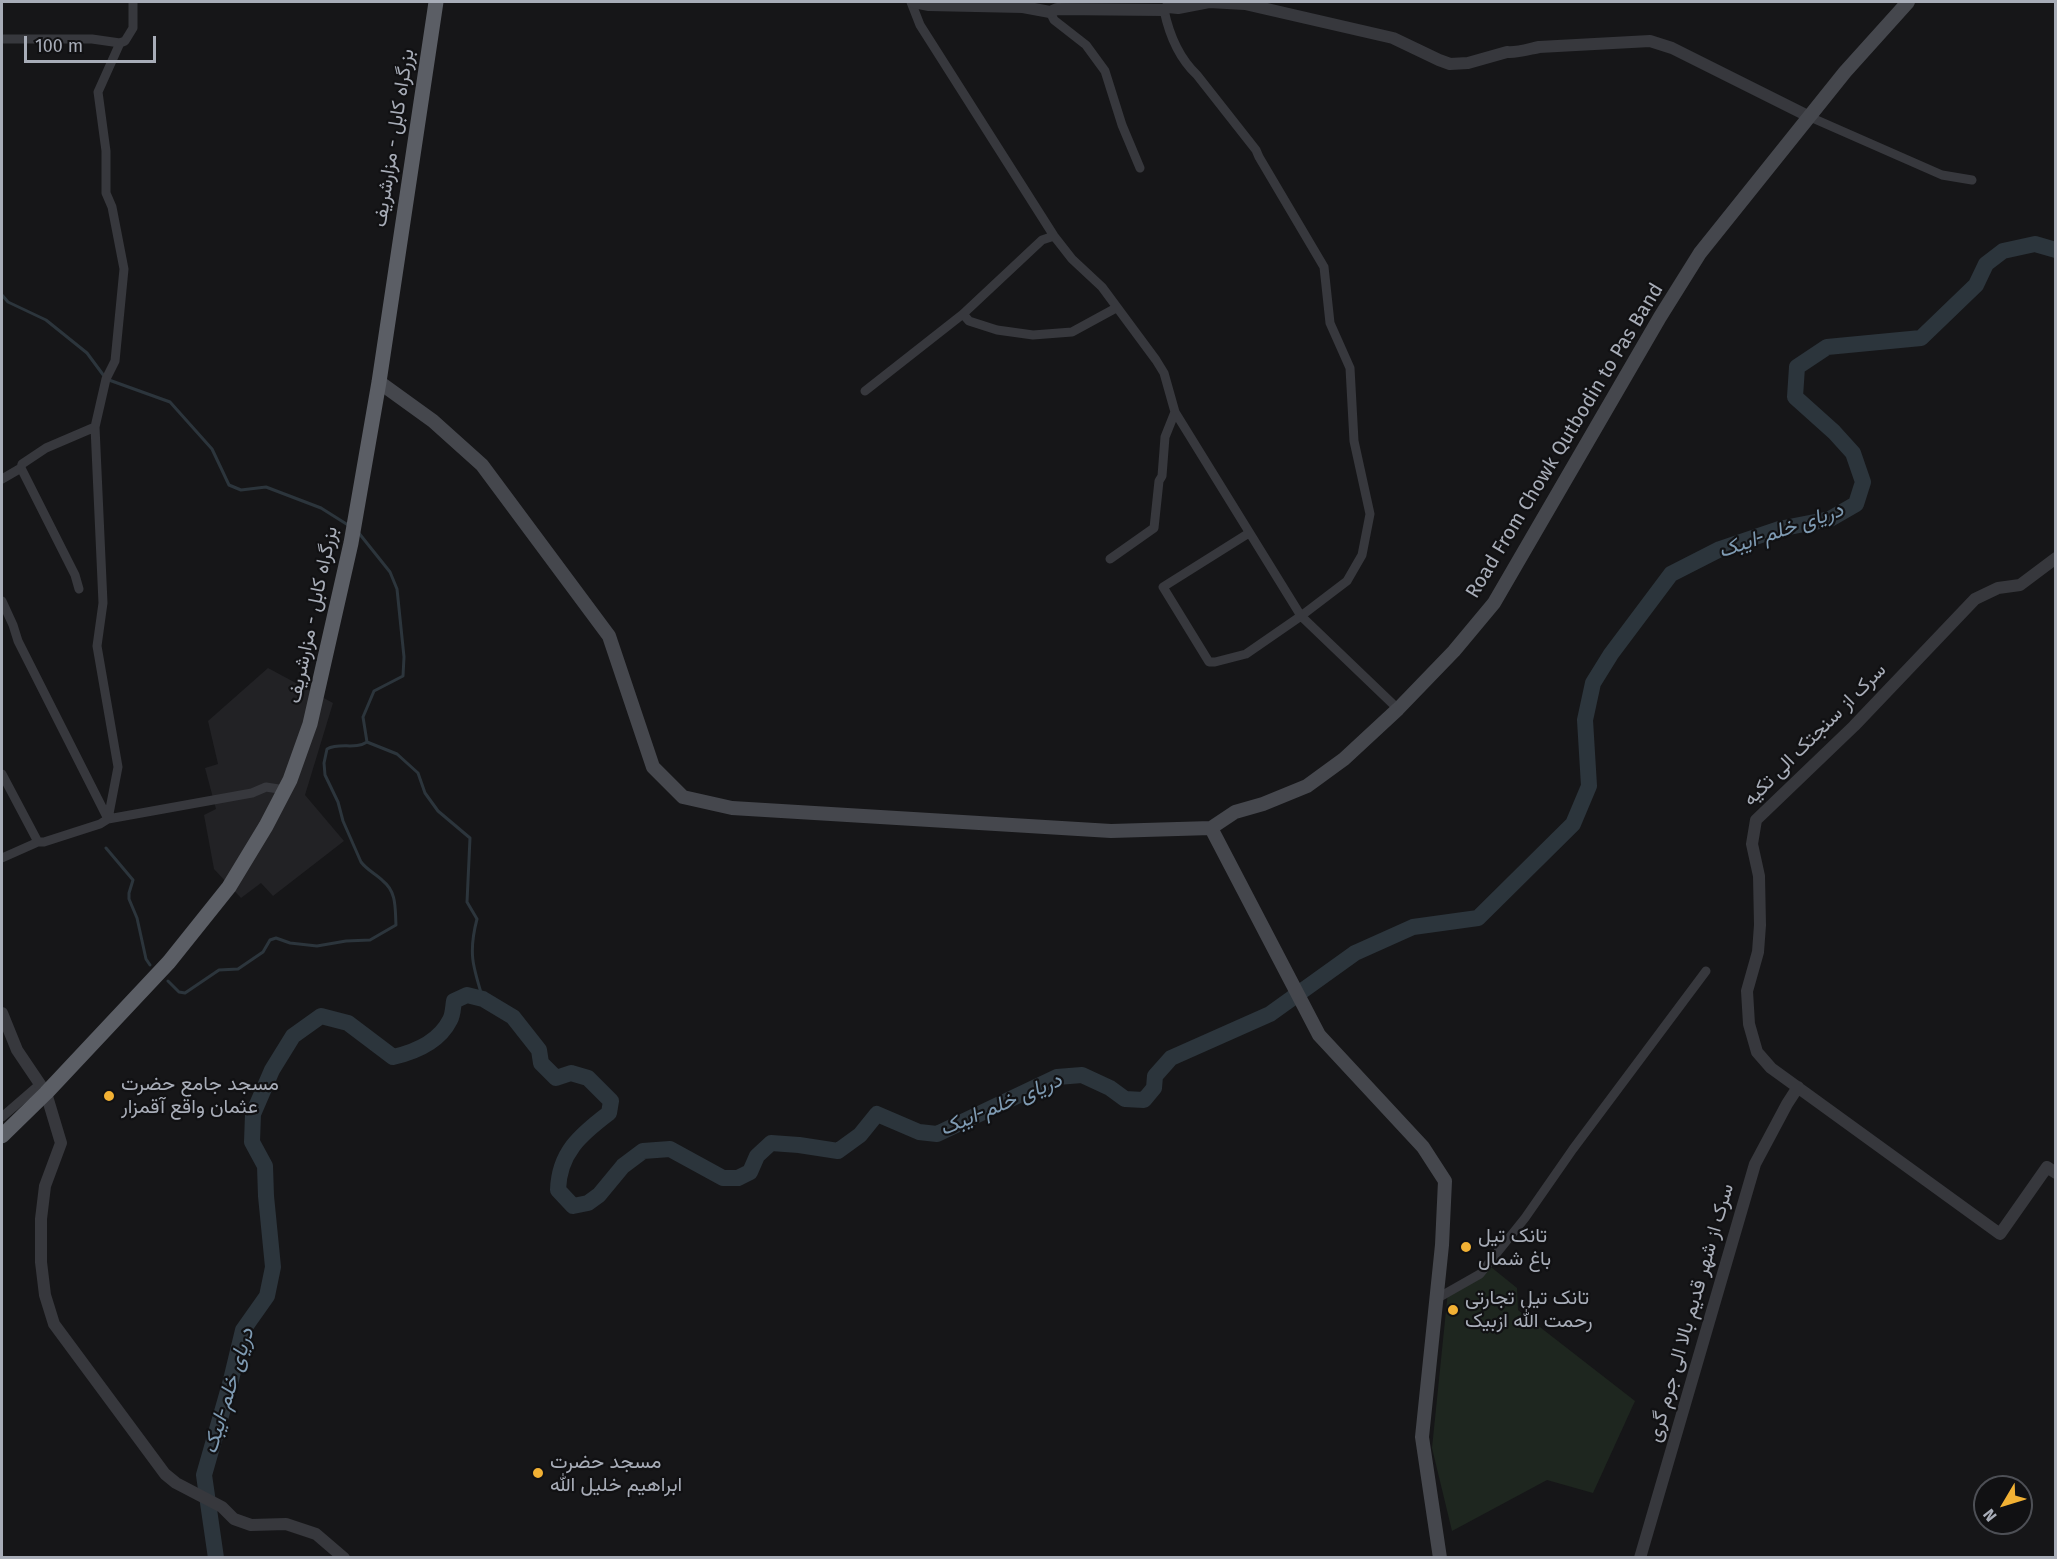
<!DOCTYPE html>
<html>
<head>
<meta charset="utf-8">
<style>
	body { margin:0 }
	#map { position:relative; width:2057px; height:1559px; overflow:hidden; background:#161618; font-family:"Fira Sans",sans-serif }
	canvas { display:block }
	.frame { position:absolute; inset:0; border:3px solid #a8adb8; pointer-events:none }
	.north { position:absolute; left:1973px; top:1475px; width:60px; height:60px; box-sizing:border-box; background:#111113; border:2px solid #4d4f55; border-radius:50%; rotate:232deg; font-size:16px; font-weight:700; line-height:24px; text-align:center; color:#a8adb8 }
	.north::after { content:''; display:block; margin:auto; width:21px; height:27px; background:#f2b134; clip-path:polygon(50% 0,100% 100%,50% 72%,0 100%) }
	.scale { position:absolute; left:24px; top:36px; width:132px; height:27px; box-sizing:border-box; border:3px solid #a8adb8; border-top:0; padding-left:8px; font-size:18px; line-height:21px; white-space:nowrap; color:#a8adb8; -webkit-text-stroke:4px #111113; paint-order:stroke }
</style>
</head>
<body>
<div id="map">
<canvas width="2057" height="1559"></canvas>
<div class="frame"></div>
<div class="north">N</div>
<div class="scale">100 m</div>
</div>
<script>
const c = document.querySelector('canvas').getContext('2d');
c.lineJoin = 'round';
function fill(path, color) {
  c.fillStyle = color;
  c.fill(path, 'evenodd');
}
function trace(path, color, width, dash) {
  c.strokeStyle = color;
  c.lineWidth = width;
  c.lineCap = dash ? 'butt' : 'round';
  c.setLineDash(dash || []);
  c.stroke(path);
}
function write(font, color, halo, rows, align = 'center') {
  c.font = font + ' "Fira Sans",Vazirmatn,sans-serif';
  c.lineWidth = 4.5;
  c.setLineDash([]);
  c.textBaseline = 'middle';
  c.strokeStyle = halo;
  c.fillStyle = color;
  for (const [text, x, y, turn = 0] of rows) {
    c.save();
    c.translate(x, y);
    c.rotate((+turn || 0) * Math.PI / 180);
    c.textAlign = isNaN(turn) ? turn : align;
    if (halo) c.strokeText(text, 0, 0);
    c.fillText(text, 0, 0);
    c.restore();
  }
}
fill(new Path2D(`
	M 268,668 L 333,703 L 305,795 L 344,841 L 273,896 L 261,883 L 241,898 L 214,869 L 204,815 L 216,809 L 205,768 L 218,764 L 208,721 Z`), '#222225');
fill(new Path2D(`
	M 1491,1267 L 1517,1288 L 1518,1310 L 1635,1401 L 1593,1493 L 1547,1480 L 1452,1531 L 1432,1448 L 1448,1291 Z`), '#1e261f');
trace(new Path2D(`
	M 2,295 L 8,302 L 46,320 L 87,353 L 104,376
	M 109,380 L 170,402 L 212,449 L 229,485 L 241,490 L 266,487 L 321,508 L 348,525
	M 358,532 L 390,572 L 397,589 L 404,657 L 403,676 L 374,691 L 363,717 L 367,742 L 397,754 L 418,773 L 425,793 L 438,811 L 470,838 L 467,902 L 477,919 C 468,953 473,967 483,999
	M 106,848 L 133,880 L 129,893 L 129,899 L 137,918 L 146,959 L 150,965
	M 168,981 L 179,992 L 185,993 L 219,970 L 238,969 L 263,952 L 270,940 L 276,938 L 290,943 L 317,946 L 346,941 L 370,940 L 396,925 C 395,909 397,892 383,881 C 376,874 367,870 361,862 L 343,821 L 338,802 L 325,775 L 324,763 L 327,749 C 340,742 355,750 367,742`), '#2c353c', 3);
trace(new Path2D(`
	M 216,1558 L 204,1475 L 230,1384 L 243,1330 L 267,1296 L 273,1267 L 266,1196 L 265,1166 L 252,1142 L 253,1114 L 272,1070 L 293,1036 L 321,1016 L 348,1023 L 393,1057 C 415,1052 439,1042 450,1020 C 453,1015 453,1007 454,1001 L 467,995 L 483,999 L 513,1017 L 539,1050 L 541,1063 L 556,1078 L 571,1073 L 588,1078 L 611,1101 L 609,1113 C 580,1135 559,1153 558,1190 L 573,1206 L 588,1203 L 599,1195 L 623,1166 L 643,1151 L 670,1149 L 723,1178 L 738,1178 L 750,1172 L 757,1156 L 771,1143 L 799,1145 L 838,1151 L 860,1135 L 877,1114 L 919,1132 L 937,1134 L 1057,1077 L 1082,1075 L 1110,1088 L 1125,1099 L 1144,1100 L 1154,1088 L 1155,1076 L 1171,1058 L 1270,1014 L 1355,953 L 1413,927 L 1478,918 L 1573,824 L 1589,786 L 1585,720 L 1593,683 L 1611,654 L 1671,574 L 1720,549 L 1779,529 L 1830,519 L 1856,504 L 1863,482 L 1853,453 L 1834,432 L 1795,397 L 1797,367 L 1827,347 L 1921,338 L 1976,285 L 1986,264 L 2003,251 L 2035,244 L 2056,250`), '#2c353c', 16);
trace(new Path2D(`
	M 911,2 L 920,25 L 1054,236 L 1072,259 L 1102,287 L 1156,360 L 1164,373 L 1175,412 L 1301,616 L 1398,709
	M 1164,10 C 1169,34 1179,58 1197,75 L 1256,150 L 1259,157 L 1324,267 L 1330,323 L 1350,368 L 1354,441 L 1370,514 L 1362,555 L 1347,581 L 1301,616 L 1246,654 L 1215,662 L 1209,662 L 1163,587 L 1249,533
	M 1050,12 L 1054,20 L 1086,45 L 1105,71 L 1122,125 L 1140,168
	M 2,39 L 92,39 L 120,43 L 125,41 L 133,28 L 133,2
	M 1810,117 L 1942,175 L 1972,180
	M 963,314 L 969,321 L 997,330 L 1033,335 L 1072,332 L 1116,308
	M 865,391 L 963,314 L 1042,240 L 1054,236
	M 21,468 L 75,575 L 79,589
	M 2,479 L 21,468 L 22,464 L 46,448 L 95,427
	M 1110,559 L 1154,528 L 1159,481 L 1162,476 L 1165,437 L 1175,412
	M 2,601 L 13,625 L 18,641 L 108,819
	M 2,774 L 38,842
	M 108,819 L 118,767 L 97,646 L 103,603 L 95,427 L 106,379 L 115,361 L 124,269 L 112,207 L 106,193 L 106,151 L 98,92 L 120,43
	M 2,858 L 38,842 L 44,842 L 100,824 L 108,819 L 252,793 L 266,787 L 285,790
	M 2,1117 L 39,1085
	M 1436,1299 L 1480,1274 L 1525,1218 L 1573,1149 L 1706,971`), '#37383d', 9);
trace(new Path2D(`
	M 914,2 L 929,5 L 1023,7 L 1050,12 L 1057,9 L 1164,10 L 1168,7 L 1178,8 L 1209,2 L 1245,4 L 1393,38 L 1439,60 L 1450,64 L 1468,63 L 1507,52 C 1517,53 1529,49 1539,47 L 1650,41 L 1672,48 L 1810,117
	M 2056,558 L 2020,585 L 1998,588 L 1975,599 L 1854,726 L 1756,820 L 1752,844 L 1759,876 L 1760,925 L 1758,952 L 1747,991 L 1749,1024 L 1757,1052 L 1771,1068 L 2000,1234 L 2047,1167 L 2056,1173
	M 2,1013 L 17,1050 L 46,1093 L 61,1143 L 45,1186 L 41,1219 L 41,1262 L 45,1295 L 54,1324 L 165,1474 L 176,1483 L 222,1507 L 234,1519 L 251,1525 L 286,1524 L 316,1534 L 344,1558
	M 1640,1558 L 1755,1164 L 1787,1104 L 1798,1087`), '#37383d', 12);
trace(new Path2D(`
	M 379,382 L 433,421 L 482,465 L 609,636 L 653,767 L 683,797 L 732,808 L 1111,831 L 1211,828
	M 1440,1558 L 1422,1437 L 1442,1245 L 1445,1181 L 1423,1147 L 1319,1035 L 1211,828 L 1235,812 L 1263,804 L 1307,786 L 1344,759 L 1398,709 L 1454,651 L 1494,603 L 1660,317 L 1700,253 L 1845,72 L 1908,2`), '#45474d', 14);
trace(new Path2D(`
	M 2,1136 L 46,1093 L 169,962 L 229,887 L 266,826 L 290,780 L 310,724 L 351,543 L 379,382 L 436,2`), '#5b5e65', 15);
for (const [x, y, r, color] of [
	[109,1096,6,"#f2b134"],
	[1466,1247,6,"#f2b134"],
	[1453,1310,6,"#f2b134"],
	[538,1473,6,"#f2b134"]
]) {
  const dot = new Path2D();
  dot.arc(x, y, r, 0, 2 * Math.PI);
  c.fillStyle = color;
  c.fill(dot);
  trace(dot, '#111113', 2);
}
write('20px', '#a8adb8', '#111113', [
	["بزرگراه کابل - مزارشریف",394,138,-81],
	["Road From Chowk Qutbodin to Pas Band",1565,441,-59],
	["بزرگراه کابل - مزارشریف",313,615,-78],
	["سرک از سنجتک الی تکیه",1815,735,-45],
	["سرک از شهر قدیم بالا الی جرم گری",1691,1313,-74]
]);
write('20px', '#a8adb8', '#111113', [
	["مسجد جامع حضرت",121,1084],
	["عثمان واقع آقمزار",121,1107],
	["تانک تیل",1478,1236],
	["باغ شمال",1478,1259],
	["تانک تیل تجارتی",1465,1298],
	["رحمت الله ازبیک",1465,1321],
	["مسجد حضرت",550,1462],
	["ابراهیم خلیل الله",550,1485]
], 'left');
write('italic 21px', '#7f9bb3', '#111113', [
	["دریای خلم-ایبک",1781,531,-19],
	["دریای خلم-ایبک",1001,1105,-23],
	["دریای خلم-ایبک",229,1391,-73]
]);
</script>
</body>
</html>
